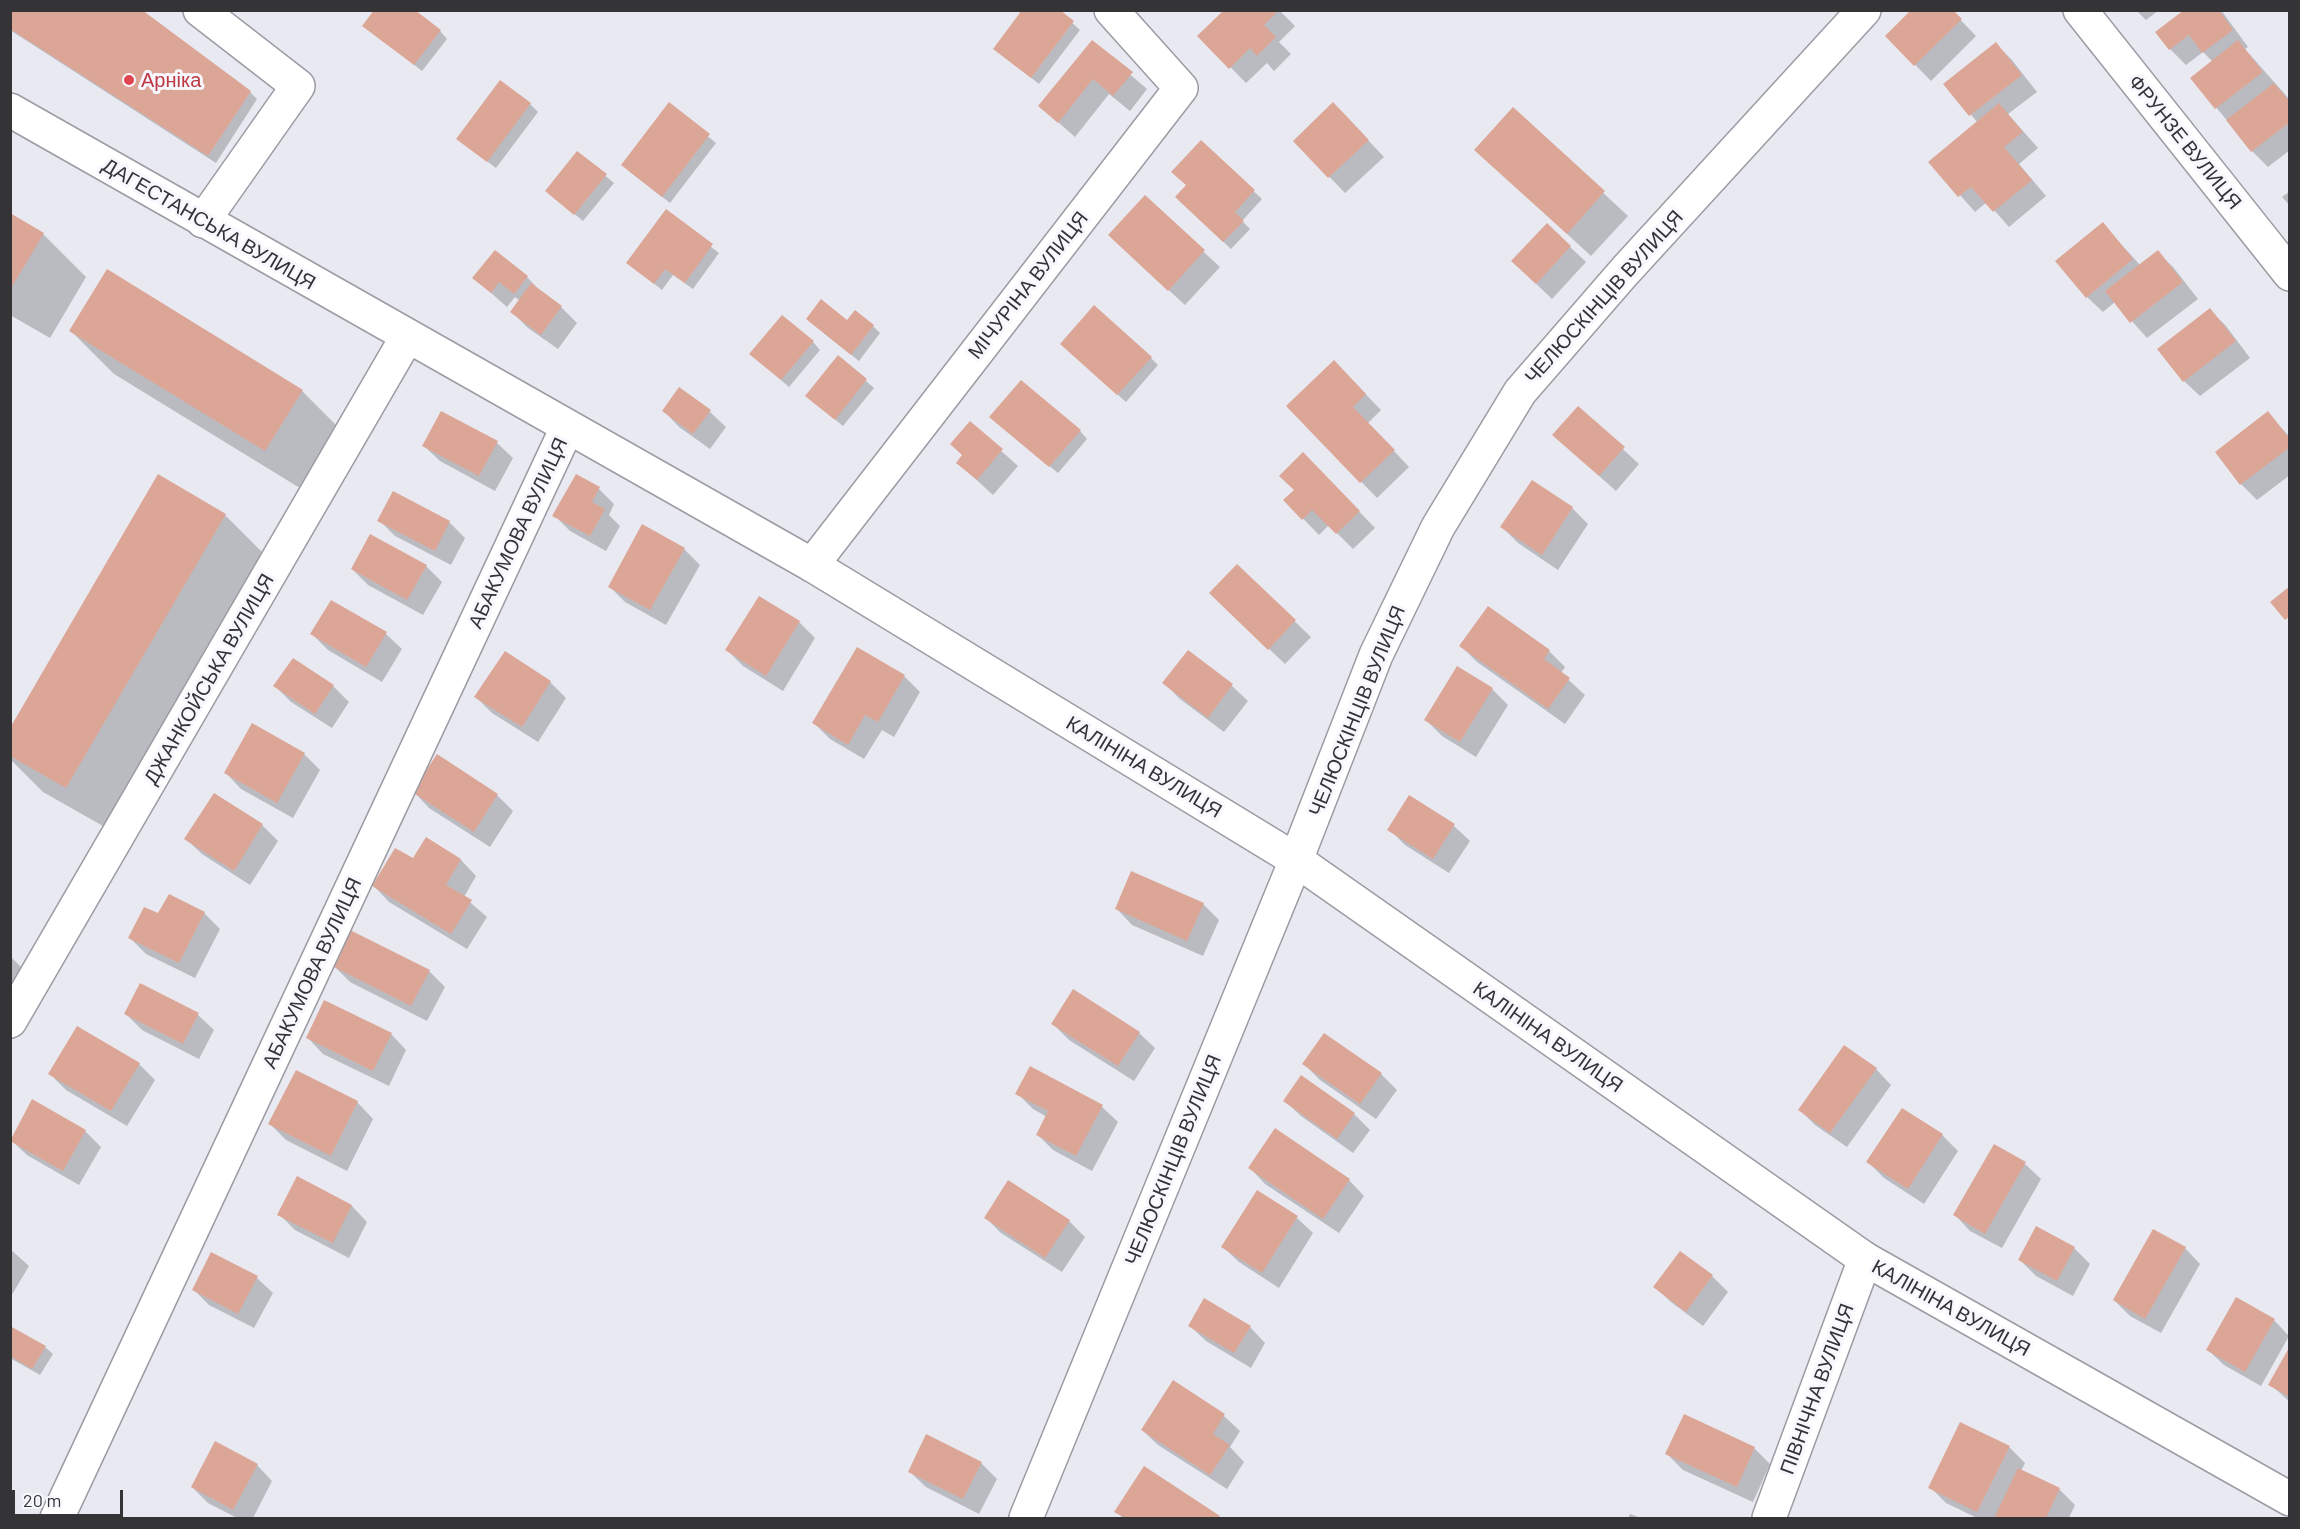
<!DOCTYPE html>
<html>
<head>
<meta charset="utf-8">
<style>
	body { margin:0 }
	#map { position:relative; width:2300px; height:1529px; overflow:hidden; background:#e9e9f2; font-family:Barlow,sans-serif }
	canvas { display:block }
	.frame { position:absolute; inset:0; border:12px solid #343437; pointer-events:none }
	.scale { position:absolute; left:12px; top:1490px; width:111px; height:27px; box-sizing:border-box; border:3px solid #343437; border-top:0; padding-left:8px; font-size:18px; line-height:21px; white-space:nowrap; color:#343437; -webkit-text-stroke:4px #f7f7fe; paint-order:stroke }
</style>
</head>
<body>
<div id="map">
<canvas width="2300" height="1529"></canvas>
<div class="frame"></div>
<div class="scale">20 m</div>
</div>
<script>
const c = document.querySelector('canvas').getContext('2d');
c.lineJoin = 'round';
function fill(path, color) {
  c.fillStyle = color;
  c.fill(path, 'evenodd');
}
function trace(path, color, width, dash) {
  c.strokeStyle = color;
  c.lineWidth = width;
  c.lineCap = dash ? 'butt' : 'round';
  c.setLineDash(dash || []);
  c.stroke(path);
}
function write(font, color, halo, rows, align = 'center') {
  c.font = font + ' Barlow,sans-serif';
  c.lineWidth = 6;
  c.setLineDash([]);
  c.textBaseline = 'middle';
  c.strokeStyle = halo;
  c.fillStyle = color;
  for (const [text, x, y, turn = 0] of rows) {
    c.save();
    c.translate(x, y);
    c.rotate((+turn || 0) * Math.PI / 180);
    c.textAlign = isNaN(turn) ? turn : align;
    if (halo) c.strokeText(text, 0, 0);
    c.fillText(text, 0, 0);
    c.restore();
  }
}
fill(new Path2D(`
	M 10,10 L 250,92 L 257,99 L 216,163 L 10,30 Z
	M 1017,10 L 1058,10 L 1080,30 L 1039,84 L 995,49 L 1021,14 Z
	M 1226,10 L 1279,10 L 1295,26 L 1279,42 L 1291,54 L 1274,71 L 1267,63 L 1246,83 L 1200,36 Z
	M 1951,10 L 1976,36 L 1931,81 L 1887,36 Z
	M 2136,10 L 2159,10 L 2146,20 Z
	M 2187,10 L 2221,10 L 2248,47 L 2245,49 L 2290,100 L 2290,150 L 2268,167 L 2252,151 L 2192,78 L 2213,62 L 2203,52 L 2186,65 L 2170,49 Z
	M 364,26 L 440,31 L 447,39 L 422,71 Z
	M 1092,42 L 1147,89 L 1130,111 L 1109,94 L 1075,137 L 1040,106 Z
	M 1996,44 L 2012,60 L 2037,92 L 2008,114 L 2038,148 L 2019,164 L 2046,196 L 2009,227 L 1987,202 L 1975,212 L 1931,162 L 1978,123 L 1945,84 Z
	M 530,104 L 538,112 L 496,168 L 458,139 Z
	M 669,105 L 716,143 L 670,203 L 630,172 Z
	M 1513,109 L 1628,216 L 1591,256 L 1476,150 Z
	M 1349,120 L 1384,157 L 1345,193 L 1295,141 Z
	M 1201,142 L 1262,199 L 1242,221 L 1250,229 L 1231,249 L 1184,205 Z
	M 578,153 L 614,183 L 583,221 L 547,191 Z
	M 2290,191 L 2290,206 L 2282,197 Z
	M 1145,198 L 1220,267 L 1185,305 L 1126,251 Z
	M 666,212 L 719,253 L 693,289 L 673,275 L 662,290 L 628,263 Z
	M 10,215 L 43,234 L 86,277 L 50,338 L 10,315 Z
	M 2103,224 L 2140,265 L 2157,252 L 2173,267 L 2198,299 L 2147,338 L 2115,302 L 2103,312 L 2087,297 Z
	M 1547,225 L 1586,262 L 1552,299 L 1529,277 Z
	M 527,277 L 542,293 L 561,307 L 577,323 L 558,349 L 528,328 L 512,312 L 520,301 L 515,297 L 507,307 L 474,278 Z
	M 2210,310 L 2226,326 L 2250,358 L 2200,396 L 2184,381 Z
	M 848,322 L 873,326 L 880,333 L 859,361 L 815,326 Z
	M 71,331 L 302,391 L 345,434 L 308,493 L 114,374 Z
	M 813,342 L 820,350 L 789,387 L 759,361 Z
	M 1069,351 L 1151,358 L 1158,365 L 1126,402 Z
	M 838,357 L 874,388 L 843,426 L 815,403 Z
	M 1350,378 L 1381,410 L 1368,423 L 1409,467 L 1377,498 L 1288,406 Z
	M 1578,408 L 1639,464 L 1616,491 L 1570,450 Z
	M 664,411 L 710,412 L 726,427 L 710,449 L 679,427 Z
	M 442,413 L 497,443 L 513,458 L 495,491 L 440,461 L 424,446 Z
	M 2267,413 L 2290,437 L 2290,475 L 2257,500 L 2241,484 L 2217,453 Z
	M 970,423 L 1018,466 L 993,495 L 958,463 L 964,456 Z
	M 999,424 L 1080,431 L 1087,439 L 1058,473 Z
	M 1319,470 L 1375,528 L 1353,549 L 1329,525 L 1319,535 L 1285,500 Z
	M 1532,482 L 1572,508 L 1588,524 L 1558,570 L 1518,543 L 1502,527 Z
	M 599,489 L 614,504 L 609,515 L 620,526 L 606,551 L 570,531 L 554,515 Z
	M 225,515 L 268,558 L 110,830 L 43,792 L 10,759 L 10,731 Z
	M 379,520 L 449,522 L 465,538 L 451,565 L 395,536 Z
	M 684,549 L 700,565 L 666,625 L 625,602 L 609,586 Z
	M 426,566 L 442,582 L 423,615 L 368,585 L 352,569 Z
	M 1237,566 L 1311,637 L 1285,664 L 1227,609 Z
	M 760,598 L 799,622 L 815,638 L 783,691 L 743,666 L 727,650 Z
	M 312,634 L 386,634 L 402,649 L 382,682 L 328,650 Z
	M 1461,646 L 1549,651 L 1565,667 L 1561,673 L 1585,695 L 1565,724 L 1477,662 Z
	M 904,676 L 920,692 L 894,737 L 882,730 L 864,759 L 830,739 L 814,723 Z
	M 550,682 L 566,698 L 538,742 L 492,713 L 476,697 Z
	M 1164,683 L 1232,686 L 1248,701 L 1224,732 L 1180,699 Z
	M 275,686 L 333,686 L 349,702 L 332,728 L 291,702 Z
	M 1492,689 L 1508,705 L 1476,757 L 1442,736 L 1426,720 Z
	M 253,725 L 304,754 L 320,770 L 293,818 L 241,789 L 226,773 Z
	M 414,792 L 497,795 L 513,811 L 490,847 L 429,808 Z
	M 214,795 L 262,825 L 278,841 L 250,885 L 202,854 L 186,839 Z
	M 1454,826 L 1470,841 L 1449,873 L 1405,845 L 1389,829 Z
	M 426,839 L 461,860 L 476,876 L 464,897 L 487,917 L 467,949 L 389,902 L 374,886 L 413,860 Z
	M 1203,904 L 1219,920 L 1203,956 L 1132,925 L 1117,909 Z
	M 204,913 L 220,929 L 195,978 L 146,954 L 130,938 Z
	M 10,956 L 26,972 L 10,999 Z
	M 334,966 L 429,971 L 445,987 L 427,1021 L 350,982 Z
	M 140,985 L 198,1015 L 214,1030 L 199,1059 L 142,1030 L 126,1014 Z
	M 1053,1024 L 1139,1033 L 1155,1048 L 1134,1081 L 1069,1040 Z
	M 391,1034 L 406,1050 L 389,1086 L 323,1054 L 308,1038 Z
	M 139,1064 L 155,1080 L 127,1126 L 66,1090 L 50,1074 Z
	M 1304,1064 L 1381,1074 L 1397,1090 L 1376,1119 L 1320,1080 Z
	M 1030,1068 L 1102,1107 L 1118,1122 L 1092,1171 L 1053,1150 L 1038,1135 L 1047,1117 L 1033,1109 L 1017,1093 Z
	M 1876,1069 L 1891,1085 L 1847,1147 L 1815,1125 L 1800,1110 Z
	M 297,1072 L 358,1103 L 373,1119 L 347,1171 L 286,1140 L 270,1124 Z
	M 1285,1101 L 1354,1114 L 1370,1130 L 1353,1153 L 1301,1116 Z
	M 85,1131 L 101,1147 L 79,1185 L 27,1155 L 11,1140 Z
	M 1942,1135 L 1958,1151 L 1924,1204 L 1884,1178 L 1868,1162 Z
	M 2025,1164 L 2041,1179 L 2002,1248 L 1970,1231 L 1955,1215 Z
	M 1250,1168 L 1349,1180 L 1364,1196 L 1339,1233 L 1265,1184 Z
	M 297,1178 L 352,1206 L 367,1222 L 349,1258 L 295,1230 L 279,1214 Z
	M 986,1218 L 1069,1221 L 1085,1237 L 1062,1272 L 1001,1233 Z
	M 1297,1218 L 1313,1233 L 1279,1288 L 1239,1262 L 1223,1247 Z
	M 2074,1248 L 2090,1264 L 2073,1296 L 2036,1276 L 2020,1260 Z
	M 2185,1248 L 2200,1264 L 2161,1333 L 2130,1316 L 2114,1300 Z
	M 10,1249 L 29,1266 L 10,1298 Z
	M 1680,1253 L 1712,1276 L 1728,1292 L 1703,1326 L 1671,1302 L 1655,1287 Z
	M 257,1278 L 273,1293 L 254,1328 L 209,1305 L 193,1289 Z
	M 2274,1320 L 2289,1336 L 2261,1386 L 2224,1365 L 2208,1350 Z
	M 1190,1326 L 1250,1327 L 1265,1343 L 1251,1368 L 1206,1341 Z
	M 10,1327 L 45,1347 L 53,1354 L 40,1375 L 10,1358 Z
	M 2290,1349 L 2290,1402 L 2270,1384 Z
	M 1173,1382 L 1224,1416 L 1240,1431 L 1230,1447 L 1244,1462 L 1227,1489 L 1158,1445 L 1142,1430 Z
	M 2009,1447 L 2025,1463 L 2021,1471 L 2059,1489 L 2075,1505 L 2069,1518 L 1977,1518 L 1946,1503 L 1930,1487 Z
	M 1754,1448 L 1770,1464 L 1753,1502 L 1683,1470 L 1667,1454 Z
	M 981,1463 L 997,1479 L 979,1514 L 926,1487 L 910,1472 Z
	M 257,1465 L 272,1481 L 253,1518 L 237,1518 L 208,1503 L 192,1487 Z
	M 1144,1468 L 1219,1517 L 1220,1518 L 1123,1518 L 1116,1511 Z
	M 1630,1514 L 1641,1518 L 1628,1518 Z`), '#0003');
fill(new Path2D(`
	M 10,10 L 142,10 L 251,91 L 208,156 L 10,29 Z
	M 374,10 L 415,10 L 441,30 L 414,65 L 362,26 Z
	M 1022,10 L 1060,10 L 1074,21 L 1031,78 L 993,49 Z
	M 1224,10 L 1279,10 L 1264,25 L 1276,37 L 1257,56 L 1250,48 L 1229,69 L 1197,36 Z
	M 1911,10 L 1953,10 L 1962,19 L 1914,66 L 1885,36 Z
	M 2184,10 L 2219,10 L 2233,30 L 2202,53 L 2189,35 L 2169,50 L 2155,32 Z
	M 1092,40 L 1133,72 L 1113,96 L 1093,79 L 1058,123 L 1038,106 Z
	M 2238,40 L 2263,72 L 2215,109 L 2190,78 Z
	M 1996,42 L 2022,75 L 1969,116 L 1943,84 Z
	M 500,80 L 531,103 L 487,162 L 456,139 Z
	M 2274,83 L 2290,102 L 2290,122 L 2251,152 L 2226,120 Z
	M 669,102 L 710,134 L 662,197 L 621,165 Z
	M 1333,102 L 1369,140 L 1328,178 L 1293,141 Z
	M 1999,103 L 2023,132 L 2004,147 L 2032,180 L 1993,212 L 1971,187 L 1958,197 L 1928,162 Z
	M 1513,107 L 1605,191 L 1567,234 L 1474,150 Z
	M 1201,140 L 1255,190 L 1235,212 L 1244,221 L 1223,242 L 1175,197 L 1186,185 L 1171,172 Z
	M 577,151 L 607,174 L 574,215 L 545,191 Z
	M 1145,195 L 1205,250 L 1168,291 L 1108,235 Z
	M 666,209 L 713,244 L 685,283 L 665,269 L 654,284 L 626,263 Z
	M 10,213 L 44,233 L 10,290 Z
	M 2103,222 L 2133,259 L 2086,298 L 2055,261 Z
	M 1547,223 L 1571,246 L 1536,284 L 1511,261 Z
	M 495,250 L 528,276 L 514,294 L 499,282 L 491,293 L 472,278 Z
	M 2158,250 L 2183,282 L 2130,323 L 2105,291 Z
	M 107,269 L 303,390 L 265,451 L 69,331 Z
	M 531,283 L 562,306 L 541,335 L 510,312 Z
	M 821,299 L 847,320 L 855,310 L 874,325 L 851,355 L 806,319 Z
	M 1094,305 L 1152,357 L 1117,395 L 1060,344 Z
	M 2210,308 L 2236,341 L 2183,382 L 2157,349 Z
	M 782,315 L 814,341 L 781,380 L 749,354 Z
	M 838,355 L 867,379 L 835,420 L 805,396 Z
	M 1334,360 L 1366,394 L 1353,407 L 1395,450 L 1360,483 L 1286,406 Z
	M 1021,380 L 1081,430 L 1049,467 L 989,417 Z
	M 679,387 L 711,410 L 693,434 L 662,411 Z
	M 1578,406 L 1625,447 L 1599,476 L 1552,435 Z
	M 441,411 L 498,441 L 479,476 L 422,446 Z
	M 2268,411 L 2290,439 L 2290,447 L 2240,485 L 2215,452 Z
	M 970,421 L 1003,449 L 977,480 L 956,463 L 962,455 L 950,444 Z
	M 1303,452 L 1360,511 L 1336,534 L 1312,510 L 1302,520 L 1283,500 L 1294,490 L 1279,476 Z
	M 158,474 L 226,514 L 66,788 L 10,756 L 10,728 Z
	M 576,474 L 600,487 L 592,502 L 605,509 L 590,536 L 552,516 Z
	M 1532,480 L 1573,507 L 1542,555 L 1500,527 Z
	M 393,491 L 450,521 L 435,551 L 377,521 Z
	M 642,524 L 685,548 L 650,610 L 608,587 Z
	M 370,534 L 427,565 L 407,600 L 351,569 Z
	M 1237,564 L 1296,620 L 1268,650 L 1209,593 Z
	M 2290,586 L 2290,616 L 2285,620 L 2270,602 Z
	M 759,596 L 800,621 L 766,676 L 725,650 Z
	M 331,600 L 387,632 L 366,667 L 310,634 Z
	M 1488,606 L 1550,650 L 1544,659 L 1570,678 L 1548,709 L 1459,646 Z
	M 857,647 L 905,675 L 878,722 L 865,715 L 848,745 L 812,723 Z
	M 1188,650 L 1233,684 L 1208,718 L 1162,683 Z
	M 505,651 L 551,681 L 522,727 L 474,697 Z
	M 293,658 L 334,685 L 315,714 L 273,686 Z
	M 1457,666 L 1493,688 L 1460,742 L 1424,720 Z
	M 252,723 L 305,753 L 277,803 L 224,773 Z
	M 437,754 L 498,794 L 474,832 L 412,792 Z
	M 214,793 L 263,824 L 234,871 L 184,839 Z
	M 1409,795 L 1455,824 L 1433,859 L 1387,830 Z
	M 426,837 L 461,859 L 446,885 L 472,900 L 451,934 L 372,886 L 395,848 L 413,858 Z
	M 1131,871 L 1204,903 L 1187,941 L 1115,909 Z
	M 169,894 L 205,912 L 179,963 L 128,938 L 144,907 L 158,913 Z
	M 350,930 L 430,970 L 411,1006 L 332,966 Z
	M 140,983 L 199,1013 L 183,1044 L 124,1014 Z
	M 1073,989 L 1140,1032 L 1118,1066 L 1051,1024 Z
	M 324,1000 L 392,1033 L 373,1071 L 306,1038 Z
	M 77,1026 L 140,1063 L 111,1111 L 48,1074 Z
	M 1324,1033 L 1382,1073 L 1360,1104 L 1302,1064 Z
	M 1844,1045 L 1877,1068 L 1830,1133 L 1798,1110 Z
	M 1030,1066 L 1103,1105 L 1076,1156 L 1036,1135 L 1048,1111 L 1015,1094 Z
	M 296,1070 L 358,1101 L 331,1156 L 268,1124 Z
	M 1301,1075 L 1355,1113 L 1337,1139 L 1283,1101 Z
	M 32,1099 L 86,1130 L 63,1171 L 10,1141 Z
	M 1902,1108 L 1943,1134 L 1908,1189 L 1866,1162 Z
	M 1275,1128 L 1350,1179 L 1323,1219 L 1248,1168 Z
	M 1994,1144 L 2026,1162 L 1985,1234 L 1953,1215 Z
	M 297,1176 L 352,1205 L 333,1243 L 277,1215 Z
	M 1008,1180 L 1070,1220 L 1045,1258 L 984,1218 Z
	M 1257,1190 L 1298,1216 L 1262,1273 L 1221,1247 Z
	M 2036,1226 L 2075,1247 L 2057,1281 L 2018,1260 Z
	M 2153,1229 L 2186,1247 L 2145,1319 L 2113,1300 Z
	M 1680,1251 L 1713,1275 L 1686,1312 L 1653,1287 Z
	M 211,1252 L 258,1276 L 238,1314 L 192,1290 Z
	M 2236,1297 L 2275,1319 L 2245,1372 L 2206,1350 Z
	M 1204,1298 L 1251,1326 L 1234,1353 L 1188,1326 Z
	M 10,1326 L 46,1346 L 32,1369 L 10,1356 Z
	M 2290,1346 L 2290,1397 L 2268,1385 Z
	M 1173,1380 L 1225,1414 L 1213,1434 L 1230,1445 L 1210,1475 L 1141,1430 Z
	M 1684,1414 L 1755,1447 L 1737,1487 L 1665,1454 Z
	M 1960,1422 L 2010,1446 L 1977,1512 L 1928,1488 Z
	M 926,1434 L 982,1462 L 963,1499 L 908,1472 Z
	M 215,1441 L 258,1464 L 233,1510 L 191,1487 Z
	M 1144,1466 L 1220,1516 L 1218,1518 L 1125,1518 L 1114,1512 Z
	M 2018,1468 L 2060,1488 L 2046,1518 L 1994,1518 Z`), '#dca696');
const minor = new Path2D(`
	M 200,10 L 298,86 L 203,221
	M 2080,10 L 2290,274
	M 812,565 L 1181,88 L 1111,10
	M 10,1021 L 407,337
	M 57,1518 L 567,428
	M 1026,1518 L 1296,860 L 1376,655 L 1438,527 L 1520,392 L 1625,271 L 1864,10
	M 1769,1518 L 1865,1259`);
const tertiary = new Path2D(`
	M 10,110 L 812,565 L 1296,860 L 1865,1259 L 2290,1499`);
trace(minor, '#9b9ba4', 36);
trace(tertiary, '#9b9ba4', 36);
trace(minor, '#fff', 33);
trace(tertiary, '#fff', 33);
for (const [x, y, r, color] of [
	[129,80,6,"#e0444e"]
]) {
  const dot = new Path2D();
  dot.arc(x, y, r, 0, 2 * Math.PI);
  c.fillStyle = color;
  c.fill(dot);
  trace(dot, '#f7f7fe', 2);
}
write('20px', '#be3a42', '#f7f7fe', [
	["Арніка",141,80]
], 'left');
write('20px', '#343437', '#f7f7fe', [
	["ФРУНЗЕ ВУЛИЦЯ",2185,142,51],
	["ДАГЕСТАНСЬКА ВУЛИЦЯ",209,224,30],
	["МІЧУРІНА ВУЛИЦЯ",1028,285,-52],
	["ЧЕЛЮСКІНЦІВ ВУЛИЦЯ",1604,297,-48],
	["АБАКУМОВА ВУЛИЦЯ",518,533,-65],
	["ДЖАНКОЙСЬКА ВУЛИЦЯ",209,679,-60],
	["ЧЕЛЮСКІНЦІВ ВУЛИЦЯ",1357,711,-68],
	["КАЛІНІНА ВУЛИЦЯ",1144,767,31],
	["АБАКУМОВА ВУЛИЦЯ",312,973,-65],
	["КАЛІНІНА ВУЛИЦЯ",1548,1037,35],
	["ЧЕЛЮСКІНЦІВ ВУЛИЦЯ",1173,1160,-68],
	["КАЛІНІНА ВУЛИЦЯ",1951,1308,29],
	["ПІВНІЧНА ВУЛИЦЯ",1817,1389,-70]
]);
</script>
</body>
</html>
